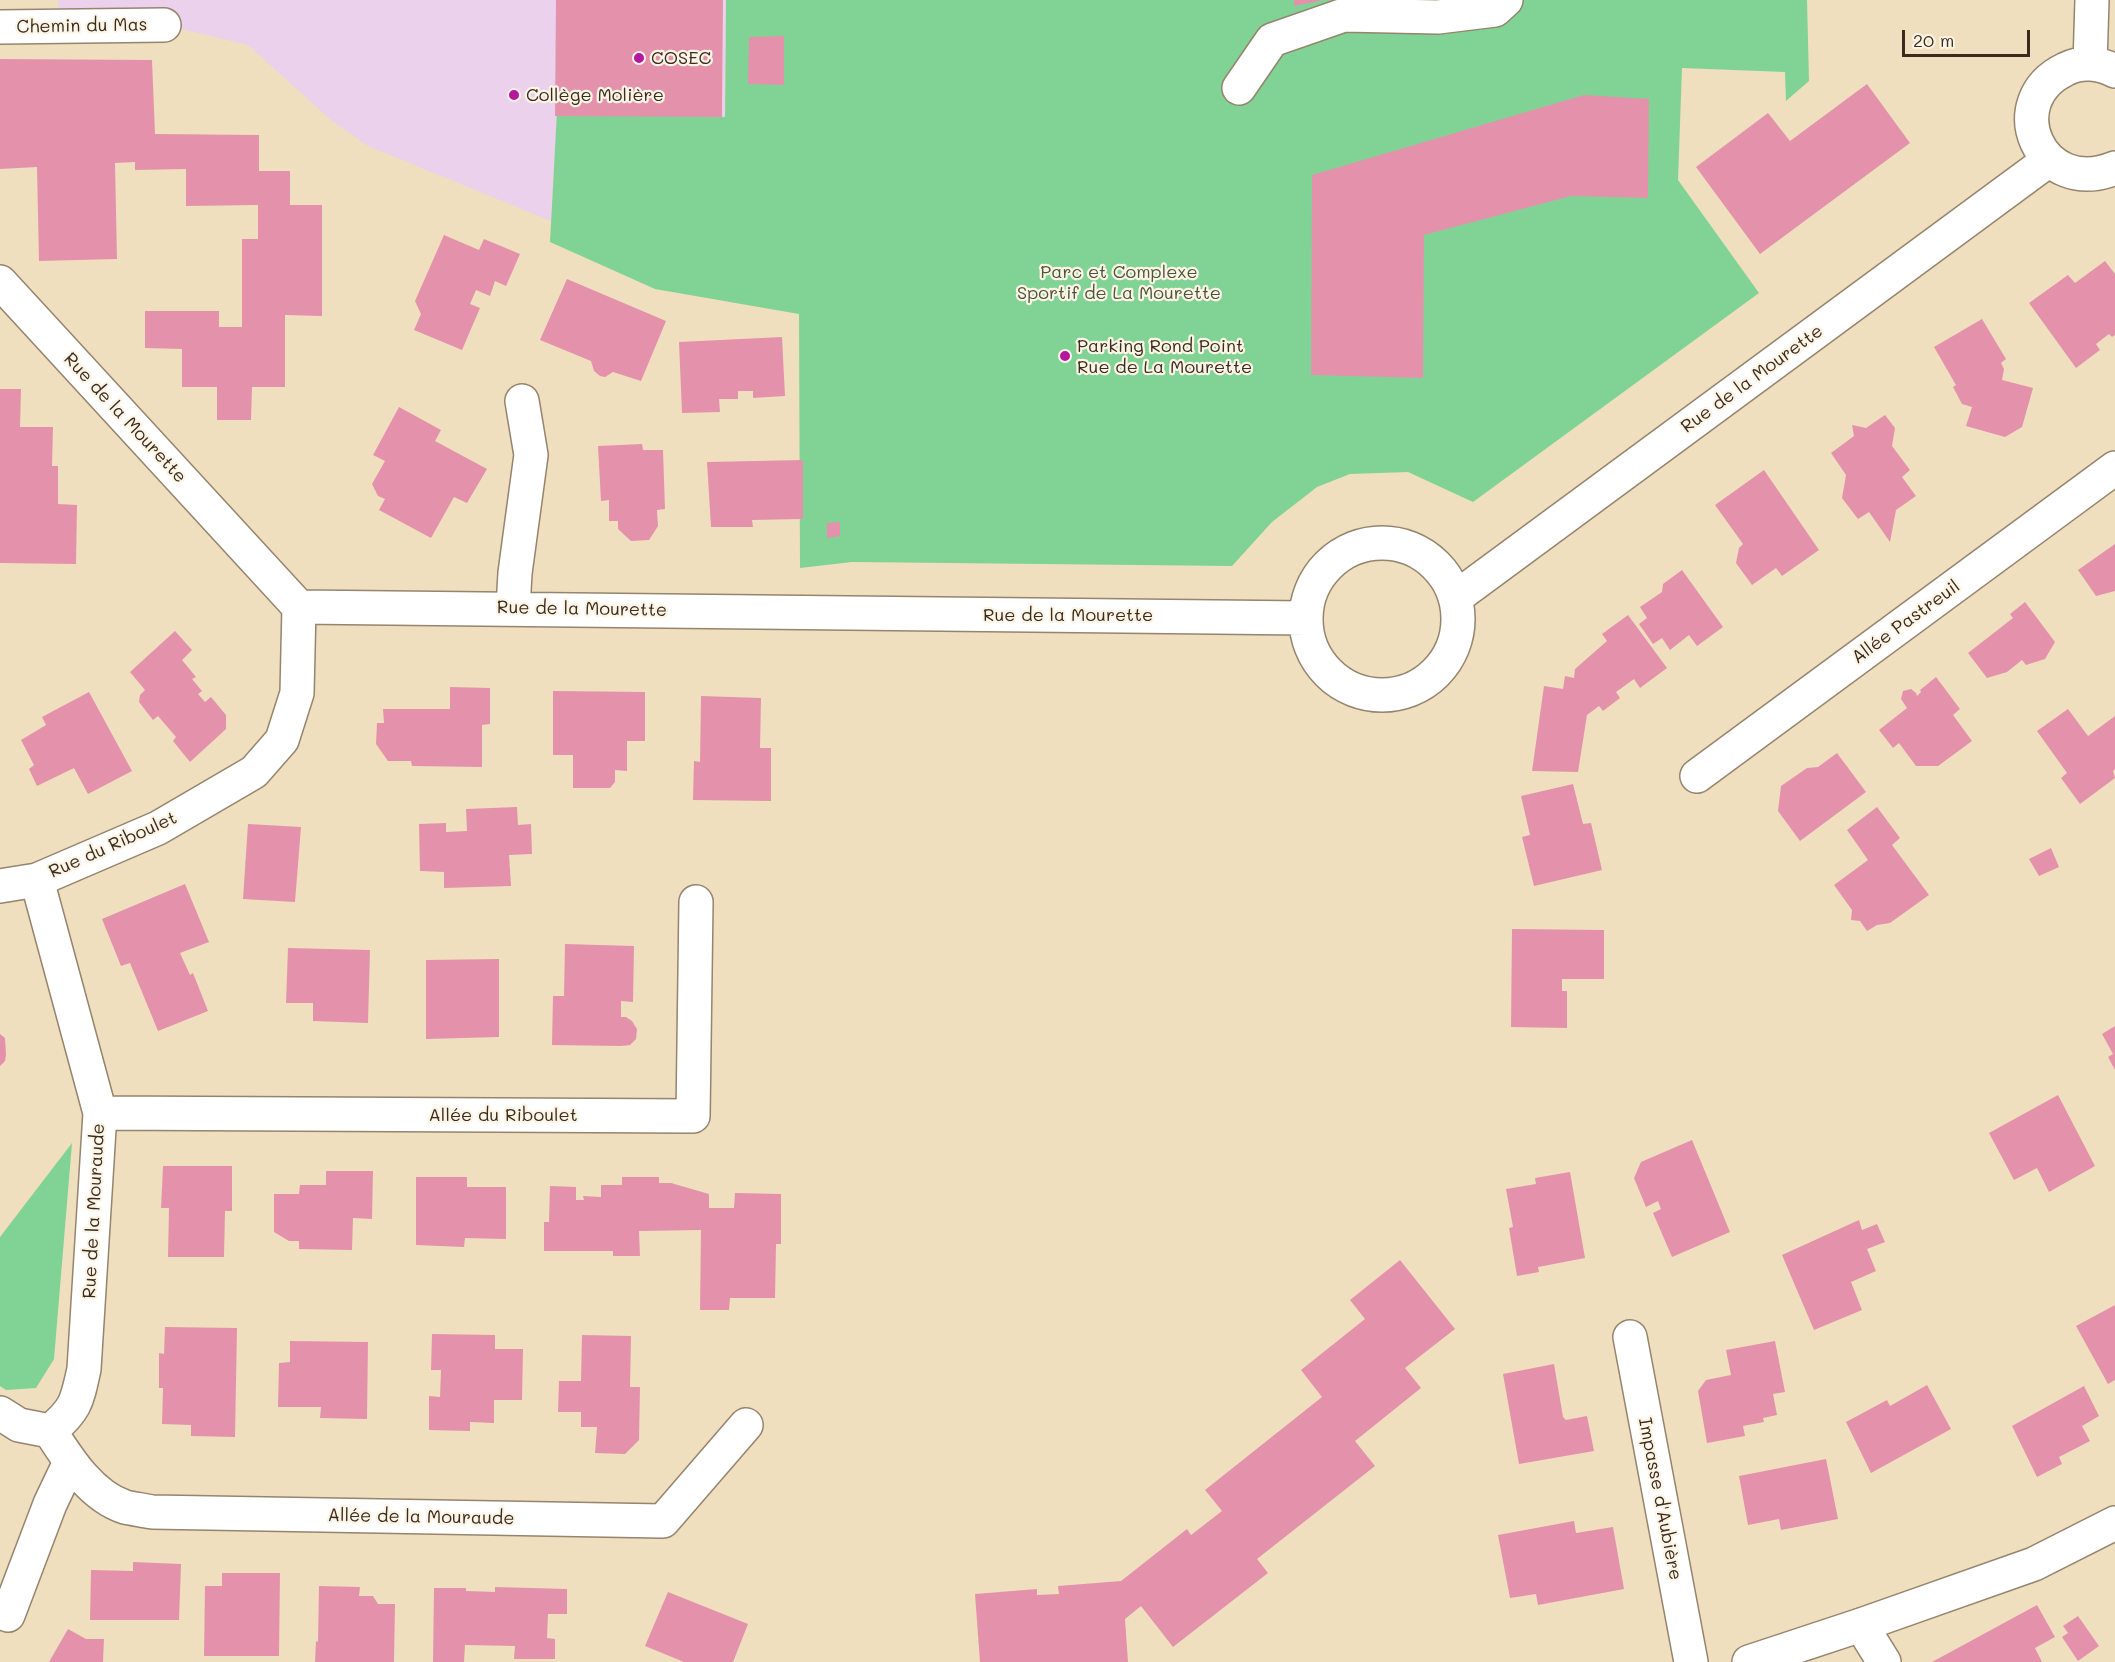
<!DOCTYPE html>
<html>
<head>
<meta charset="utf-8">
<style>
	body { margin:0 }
	#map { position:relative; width:2115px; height:1662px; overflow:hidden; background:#efdfbe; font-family:Mali,sans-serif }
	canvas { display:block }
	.scale { position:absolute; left:1902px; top:30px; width:128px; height:27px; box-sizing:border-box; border:3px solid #3b2a1e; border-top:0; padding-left:8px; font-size:18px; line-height:21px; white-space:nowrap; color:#3b2a1e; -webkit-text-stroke:4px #fcf5e5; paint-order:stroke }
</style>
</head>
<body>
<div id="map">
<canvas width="2115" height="1662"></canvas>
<div class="scale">20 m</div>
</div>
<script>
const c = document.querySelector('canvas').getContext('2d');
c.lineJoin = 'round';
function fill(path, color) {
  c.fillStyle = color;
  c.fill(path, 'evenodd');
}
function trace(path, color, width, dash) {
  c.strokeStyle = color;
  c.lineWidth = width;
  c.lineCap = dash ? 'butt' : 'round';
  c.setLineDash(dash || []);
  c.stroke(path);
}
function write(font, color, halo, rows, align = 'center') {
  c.font = font + ' Mali,sans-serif';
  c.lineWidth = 4.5;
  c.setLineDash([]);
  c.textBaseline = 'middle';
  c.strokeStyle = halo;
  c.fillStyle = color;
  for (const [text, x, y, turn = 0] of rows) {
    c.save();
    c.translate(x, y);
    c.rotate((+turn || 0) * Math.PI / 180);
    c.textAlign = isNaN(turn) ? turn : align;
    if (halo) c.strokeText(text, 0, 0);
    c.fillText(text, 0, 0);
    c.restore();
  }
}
fill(new Path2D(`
	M 58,0 L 726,0 L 725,117 L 557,111 L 551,221 L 368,146 L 332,121 L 248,45 L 164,25 L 58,27 Z`), '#ebd1eb');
fill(new Path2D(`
	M 726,0 L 1807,0 L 1809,81 L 1786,101 L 1785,72 L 1682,68 L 1678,180 L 1759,293 L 1473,502 L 1408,472 L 1350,474 L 1317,487 L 1272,522 L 1232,566 L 852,562 L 800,568 L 799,314 L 655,289 L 550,242 L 557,111 L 725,117 Z
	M 72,1143 L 54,1359 L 36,1388 L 6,1390 L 0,1386 L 0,1237 Z`), '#80d395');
fill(new Path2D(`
	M 556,0 L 723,0 L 722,117 L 555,116 Z
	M 1294,0 L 1320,0 L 1320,1 L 1294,6 Z
	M 784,36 L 784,85 L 748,84 L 749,37 Z
	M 0,59 L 152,60 L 155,134 L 259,135 L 259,171 L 290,171 L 290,205 L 322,205 L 322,316 L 285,315 L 285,387 L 252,387 L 251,420 L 217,420 L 217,387 L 182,387 L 182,349 L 145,348 L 145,311 L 219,311 L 219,327 L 242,327 L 242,239 L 258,239 L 258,205 L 186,206 L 186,169 L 135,170 L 135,162 L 115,163 L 117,259 L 39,261 L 37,167 L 0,169 Z
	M 1867,84 L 1910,143 L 1760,254 L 1696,167 L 1768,113 L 1790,141 Z
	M 1584,95 L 1649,99 L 1648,198 L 1571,196 L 1424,235 L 1423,378 L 1311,375 L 1312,175 Z
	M 444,235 L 479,250 L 484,239 L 520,254 L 506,286 L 495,281 L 490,296 L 476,290 L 470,304 L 480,308 L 462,350 L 414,330 L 421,314 L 415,301 Z
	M 2105,261 L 2115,274 L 2115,335 L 2112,337 L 2109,334 L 2096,344 L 2100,350 L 2076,368 L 2029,303 L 2068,275 L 2075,283 Z
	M 567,279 L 666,321 L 641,381 L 613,372 L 605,377 L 600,376 L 594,371 L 591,361 L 540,340 Z
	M 1982,319 L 2006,359 L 2001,363 L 2004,369 L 2002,380 L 2033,388 L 2022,427 L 2005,437 L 1966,426 L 1972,407 L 1962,404 L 1953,387 L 1956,385 L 1934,347 Z
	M 782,337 L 785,396 L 753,398 L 753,391 L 738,391 L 738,399 L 719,399 L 720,412 L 682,413 L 679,342 Z
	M 0,389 L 21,389 L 20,427 L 53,427 L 52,466 L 58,466 L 58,504 L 77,505 L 76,564 L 0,563 Z
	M 399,407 L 441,430 L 435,441 L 487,469 L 467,503 L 454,497 L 431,538 L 379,510 L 385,499 L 378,496 L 372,484 L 385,461 L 373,455 Z
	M 1885,415 L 1895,428 L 1892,446 L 1910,470 L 1902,477 L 1916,496 L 1896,510 L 1890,542 L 1869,512 L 1858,519 L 1842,498 L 1846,475 L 1831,453 L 1854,436 L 1852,425 L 1866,428 Z
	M 642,444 L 643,450 L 663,450 L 665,509 L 657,510 L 658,526 L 649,540 L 631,541 L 618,529 L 618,521 L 609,521 L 609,500 L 601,501 L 598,446 Z
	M 803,460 L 803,519 L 752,520 L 753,527 L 711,527 L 707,462 Z
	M 1764,470 L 1819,550 L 1782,576 L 1776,568 L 1752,585 L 1736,563 L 1739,548 L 1743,544 L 1715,505 Z
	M 840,522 L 840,536 L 827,538 L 827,523 Z
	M 2115,544 L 2115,591 L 2096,596 L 2078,570 Z
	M 1682,570 L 1723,627 L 1697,646 L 1689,635 L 1670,650 L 1662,638 L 1653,644 L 1639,624 L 1647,618 L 1640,607 L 1662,592 L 1663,584 Z
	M 2025,602 L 2055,642 L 2045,659 L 2026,665 L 2022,660 L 2007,672 L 1987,678 L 1968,653 L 2013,618 L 2010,614 Z
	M 1628,615 L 1667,668 L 1640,688 L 1634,679 L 1616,692 L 1620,698 L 1603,711 L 1599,706 L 1587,715 L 1578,772 L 1532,771 L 1544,686 L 1563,689 L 1565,676 L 1574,678 L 1575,669 L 1607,641 L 1602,634 Z
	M 175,631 L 192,650 L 182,660 L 196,677 L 192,679 L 202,691 L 198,694 L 205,702 L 211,697 L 226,715 L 226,729 L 190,762 L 173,741 L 176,737 L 158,716 L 153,720 L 139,702 L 140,695 L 145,690 L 130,672 Z
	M 1936,677 L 1960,709 L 1953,715 L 1972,741 L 1938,766 L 1916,766 L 1899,743 L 1893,748 L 1879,730 L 1907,708 L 1901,699 L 1903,691 L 1911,689 L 1916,693 L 1917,696 L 1921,692 L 1920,690 Z
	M 450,687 L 490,688 L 490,724 L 482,725 L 482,767 L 412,766 L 411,761 L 388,761 L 376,744 L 377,723 L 384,723 L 383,709 L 450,709 Z
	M 553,691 L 645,692 L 645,741 L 627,741 L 627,771 L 615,770 L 615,782 L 610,788 L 573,788 L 573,755 L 553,755 Z
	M 89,692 L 132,771 L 88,794 L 74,768 L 37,786 L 29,769 L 34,765 L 21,740 L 46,725 L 42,717 Z
	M 701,696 L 761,698 L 760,748 L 771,748 L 771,801 L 693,800 L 694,761 L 700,762 Z
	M 2068,709 L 2088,736 L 2115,716 L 2115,769 L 2113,771 L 2115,778 L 2080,804 L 2061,778 L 2067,773 L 2037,731 Z
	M 1837,753 L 1866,792 L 1800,841 L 1778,811 L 1781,786 L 1807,768 L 1818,767 Z
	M 1573,784 L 1583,824 L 1591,823 L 1602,870 L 1534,886 L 1522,837 L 1530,835 L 1521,796 Z
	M 517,807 L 518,825 L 531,824 L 532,854 L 509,855 L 511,886 L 444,888 L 444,872 L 420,871 L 419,824 L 446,823 L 446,832 L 467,831 L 466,809 Z
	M 1877,807 L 1900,838 L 1892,845 L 1929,895 L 1890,923 L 1877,925 L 1867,931 L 1860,921 L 1851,920 L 1852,910 L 1834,885 L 1868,860 L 1847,830 Z
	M 248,824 L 301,827 L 295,902 L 243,899 Z
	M 2051,848 L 2059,867 L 2039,876 L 2029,859 Z
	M 185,884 L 209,942 L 180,953 L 190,975 L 193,973 L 208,1011 L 158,1031 L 130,963 L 121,966 L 102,919 Z
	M 1512,929 L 1604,930 L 1604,979 L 1562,979 L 1562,991 L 1567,991 L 1567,1028 L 1511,1027 Z
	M 565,944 L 634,946 L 633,1002 L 621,1001 L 621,1017 L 626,1017 L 632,1021 L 637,1029 L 636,1039 L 630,1045 L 621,1046 L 552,1045 L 553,996 L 564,996 Z
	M 288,948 L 370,950 L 368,1023 L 313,1021 L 313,1003 L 286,1003 Z
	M 499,959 L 499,1037 L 426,1039 L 426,960 Z
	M 2115,1026 L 2115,1070 L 2108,1057 L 2113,1054 L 2102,1034 Z
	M 0,1034 L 5,1038 L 6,1055 L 5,1061 L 0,1066 Z
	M 2058,1095 L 2095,1166 L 2049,1192 L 2037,1168 L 2014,1180 L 1989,1133 Z
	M 1692,1140 L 1730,1232 L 1672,1257 L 1653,1213 L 1661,1209 L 1658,1201 L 1646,1207 L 1634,1178 L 1641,1162 Z
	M 163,1166 L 232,1166 L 232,1211 L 225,1211 L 224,1257 L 168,1257 L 169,1208 L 161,1208 Z
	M 326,1171 L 373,1171 L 372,1219 L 353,1218 L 352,1250 L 299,1249 L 299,1241 L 289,1241 L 274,1232 L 274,1194 L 299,1194 L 300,1185 L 326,1185 Z
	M 1570,1172 L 1585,1258 L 1538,1267 L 1539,1272 L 1517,1276 L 1509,1228 L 1513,1227 L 1506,1189 L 1536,1184 L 1535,1178 Z
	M 416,1177 L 467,1177 L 467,1187 L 506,1187 L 506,1239 L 465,1238 L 464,1247 L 416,1245 Z
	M 622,1177 L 659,1177 L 659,1183 L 671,1183 L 709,1194 L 709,1208 L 734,1208 L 735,1193 L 781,1194 L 781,1244 L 776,1244 L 775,1298 L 730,1298 L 729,1310 L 700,1310 L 701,1230 L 639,1231 L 640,1256 L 613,1256 L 613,1251 L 544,1251 L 544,1222 L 549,1222 L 550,1186 L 576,1187 L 576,1200 L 584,1200 L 583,1196 L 601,1197 L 601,1185 L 622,1185 Z
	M 1859,1220 L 1862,1230 L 1877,1224 L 1885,1242 L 1867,1249 L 1876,1271 L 1851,1282 L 1862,1310 L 1814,1330 L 1782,1255 Z
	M 1400,1260 L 1455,1329 L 1405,1368 L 1421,1388 L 1355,1441 L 1375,1466 L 1257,1559 L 1268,1573 L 1173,1647 L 1141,1606 L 1125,1619 L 1128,1662 L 980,1662 L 975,1594 L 1037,1589 L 1037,1595 L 1059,1594 L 1058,1586 L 1121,1581 L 1187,1529 L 1191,1535 L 1222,1511 L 1205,1490 L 1322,1397 L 1301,1370 L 1365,1319 L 1350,1300 Z
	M 2115,1305 L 2115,1380 L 2108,1384 L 2076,1326 Z
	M 165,1327 L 237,1328 L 235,1437 L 191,1436 L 191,1425 L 162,1424 L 163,1388 L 159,1388 L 159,1353 L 164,1354 Z
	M 432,1334 L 495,1335 L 495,1349 L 523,1349 L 522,1400 L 494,1400 L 494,1423 L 470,1422 L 470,1431 L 429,1430 L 429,1396 L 440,1397 L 441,1370 L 431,1370 Z
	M 582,1335 L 631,1336 L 630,1387 L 640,1387 L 639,1440 L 625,1454 L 595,1453 L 597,1427 L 581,1427 L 581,1412 L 558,1412 L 559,1381 L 581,1381 Z
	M 290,1341 L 368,1342 L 367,1419 L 320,1418 L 321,1407 L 278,1407 L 279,1363 L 290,1362 Z
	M 1775,1341 L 1785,1392 L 1773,1394 L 1777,1415 L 1763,1418 L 1764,1422 L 1743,1426 L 1745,1436 L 1707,1443 L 1698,1391 L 1706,1380 L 1731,1375 L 1726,1350 Z
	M 1554,1364 L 1563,1417 L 1566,1420 L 1587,1416 L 1594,1451 L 1519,1464 L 1503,1374 Z
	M 1927,1385 L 1951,1429 L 1871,1473 L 1846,1422 L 1887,1400 L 1890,1406 Z
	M 2084,1386 L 2099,1416 L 2082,1426 L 2090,1441 L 2059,1457 L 2062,1464 L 2037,1477 L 2012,1426 Z
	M 1826,1459 L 1838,1519 L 1781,1530 L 1779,1519 L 1748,1525 L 1739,1476 Z
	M 1574,1521 L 1576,1533 L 1613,1527 L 1624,1589 L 1538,1605 L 1536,1594 L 1510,1598 L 1498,1535 Z
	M 133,1562 L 181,1564 L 179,1620 L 90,1620 L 91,1570 L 133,1571 Z
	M 222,1573 L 280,1573 L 279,1656 L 204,1656 L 205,1586 L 222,1586 Z
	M 319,1586 L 360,1587 L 359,1596 L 373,1596 L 378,1604 L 395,1604 L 394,1662 L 315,1662 L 316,1641 L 318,1642 Z
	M 495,1587 L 567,1589 L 567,1614 L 548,1614 L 547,1638 L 555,1639 L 555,1659 L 514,1659 L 515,1646 L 465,1645 L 464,1662 L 433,1662 L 434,1588 L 466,1588 L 466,1591 L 495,1592 Z
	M 668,1592 L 748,1624 L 733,1662 L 684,1662 L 645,1646 Z
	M 2037,1605 L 2055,1637 L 2035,1648 L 2042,1662 L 1932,1662 Z
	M 2078,1616 L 2099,1646 L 2078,1661 L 2062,1637 L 2068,1633 L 2063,1626 Z
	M 68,1629 L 86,1639 L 104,1639 L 103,1662 L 49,1662 Z`), '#e492ac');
const minor = new Path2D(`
	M 0,27 L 164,25
	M 2090,64 L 2092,0
	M 2115,71 C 2100,63 2081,61 2066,69 C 1998,101 2040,199 2115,168
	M 1239,88 L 1272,40 L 1344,15 L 1438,17 L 1495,10 L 1506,0
	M 0,282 L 299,607 L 1306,618
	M1306 619a76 76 0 1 1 152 0a76 76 0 1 1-152 0Z
	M 1455,598 L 2049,160
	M 513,608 L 515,573 L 531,455 L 522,401
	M 1697,776 L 2115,468
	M 37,880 L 100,1113 L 84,1369 C 77,1401 76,1410 50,1431
	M 0,886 L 37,880 L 158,828 L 254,772 L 282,740 L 297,693 L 299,607
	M 100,1113 L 693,1116 L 696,902
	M 1630,1337 L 1691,1662
	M 0,1413 L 19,1425 L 50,1431 C 68,1459 91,1496 125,1507 C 133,1509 143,1510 152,1512 L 663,1521 L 746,1425
	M 8,1615 L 50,1504 L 70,1462
	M 1861,1625 L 1884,1662`);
const major = new Path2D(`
	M 1749,1662 L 1861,1625 L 2034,1564 L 2115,1523`);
trace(minor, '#95846e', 36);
trace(major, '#95846e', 36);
trace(minor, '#fff', 33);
trace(major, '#fff', 33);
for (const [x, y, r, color] of [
	[639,58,6,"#b5179e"],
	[514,95,6,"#b5179e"],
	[1065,356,6,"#b5179e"]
]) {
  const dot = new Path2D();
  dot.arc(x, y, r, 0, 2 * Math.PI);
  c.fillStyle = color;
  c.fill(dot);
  trace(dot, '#fcf5e5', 2);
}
write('18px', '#3b2a1e', '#fcf5e5', [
	["Chemin du Mas",82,26,-1],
	["Rue de la Mourette",1752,379,-36],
	["Rue de la Mourette",125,418,47],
	["Rue de la Mourette",582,609,1],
	["Rue de la Mourette",1068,615],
	["Allée Pastreuil",1906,622,-36],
	["Rue du Riboulet",113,845,-24],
	["Allée du Riboulet",503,1115],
	["Rue de la Mouraude",94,1211,-87],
	["Impasse d'Aubière",1660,1499,79],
	["Allée de la Mouraude",421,1517,1]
]);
write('18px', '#3b2a1e', '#fcf5e5', [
	["COSEC",651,58],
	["Collège Molière",526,95],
	["Parking Rond Point",1077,346],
	["Rue de La Mourette",1077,367]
], 'left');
write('18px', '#4c543c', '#fcf5e5', [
	["Parc et Complexe",1119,272],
	["Sportif de La Mourette",1119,293]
]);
</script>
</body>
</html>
